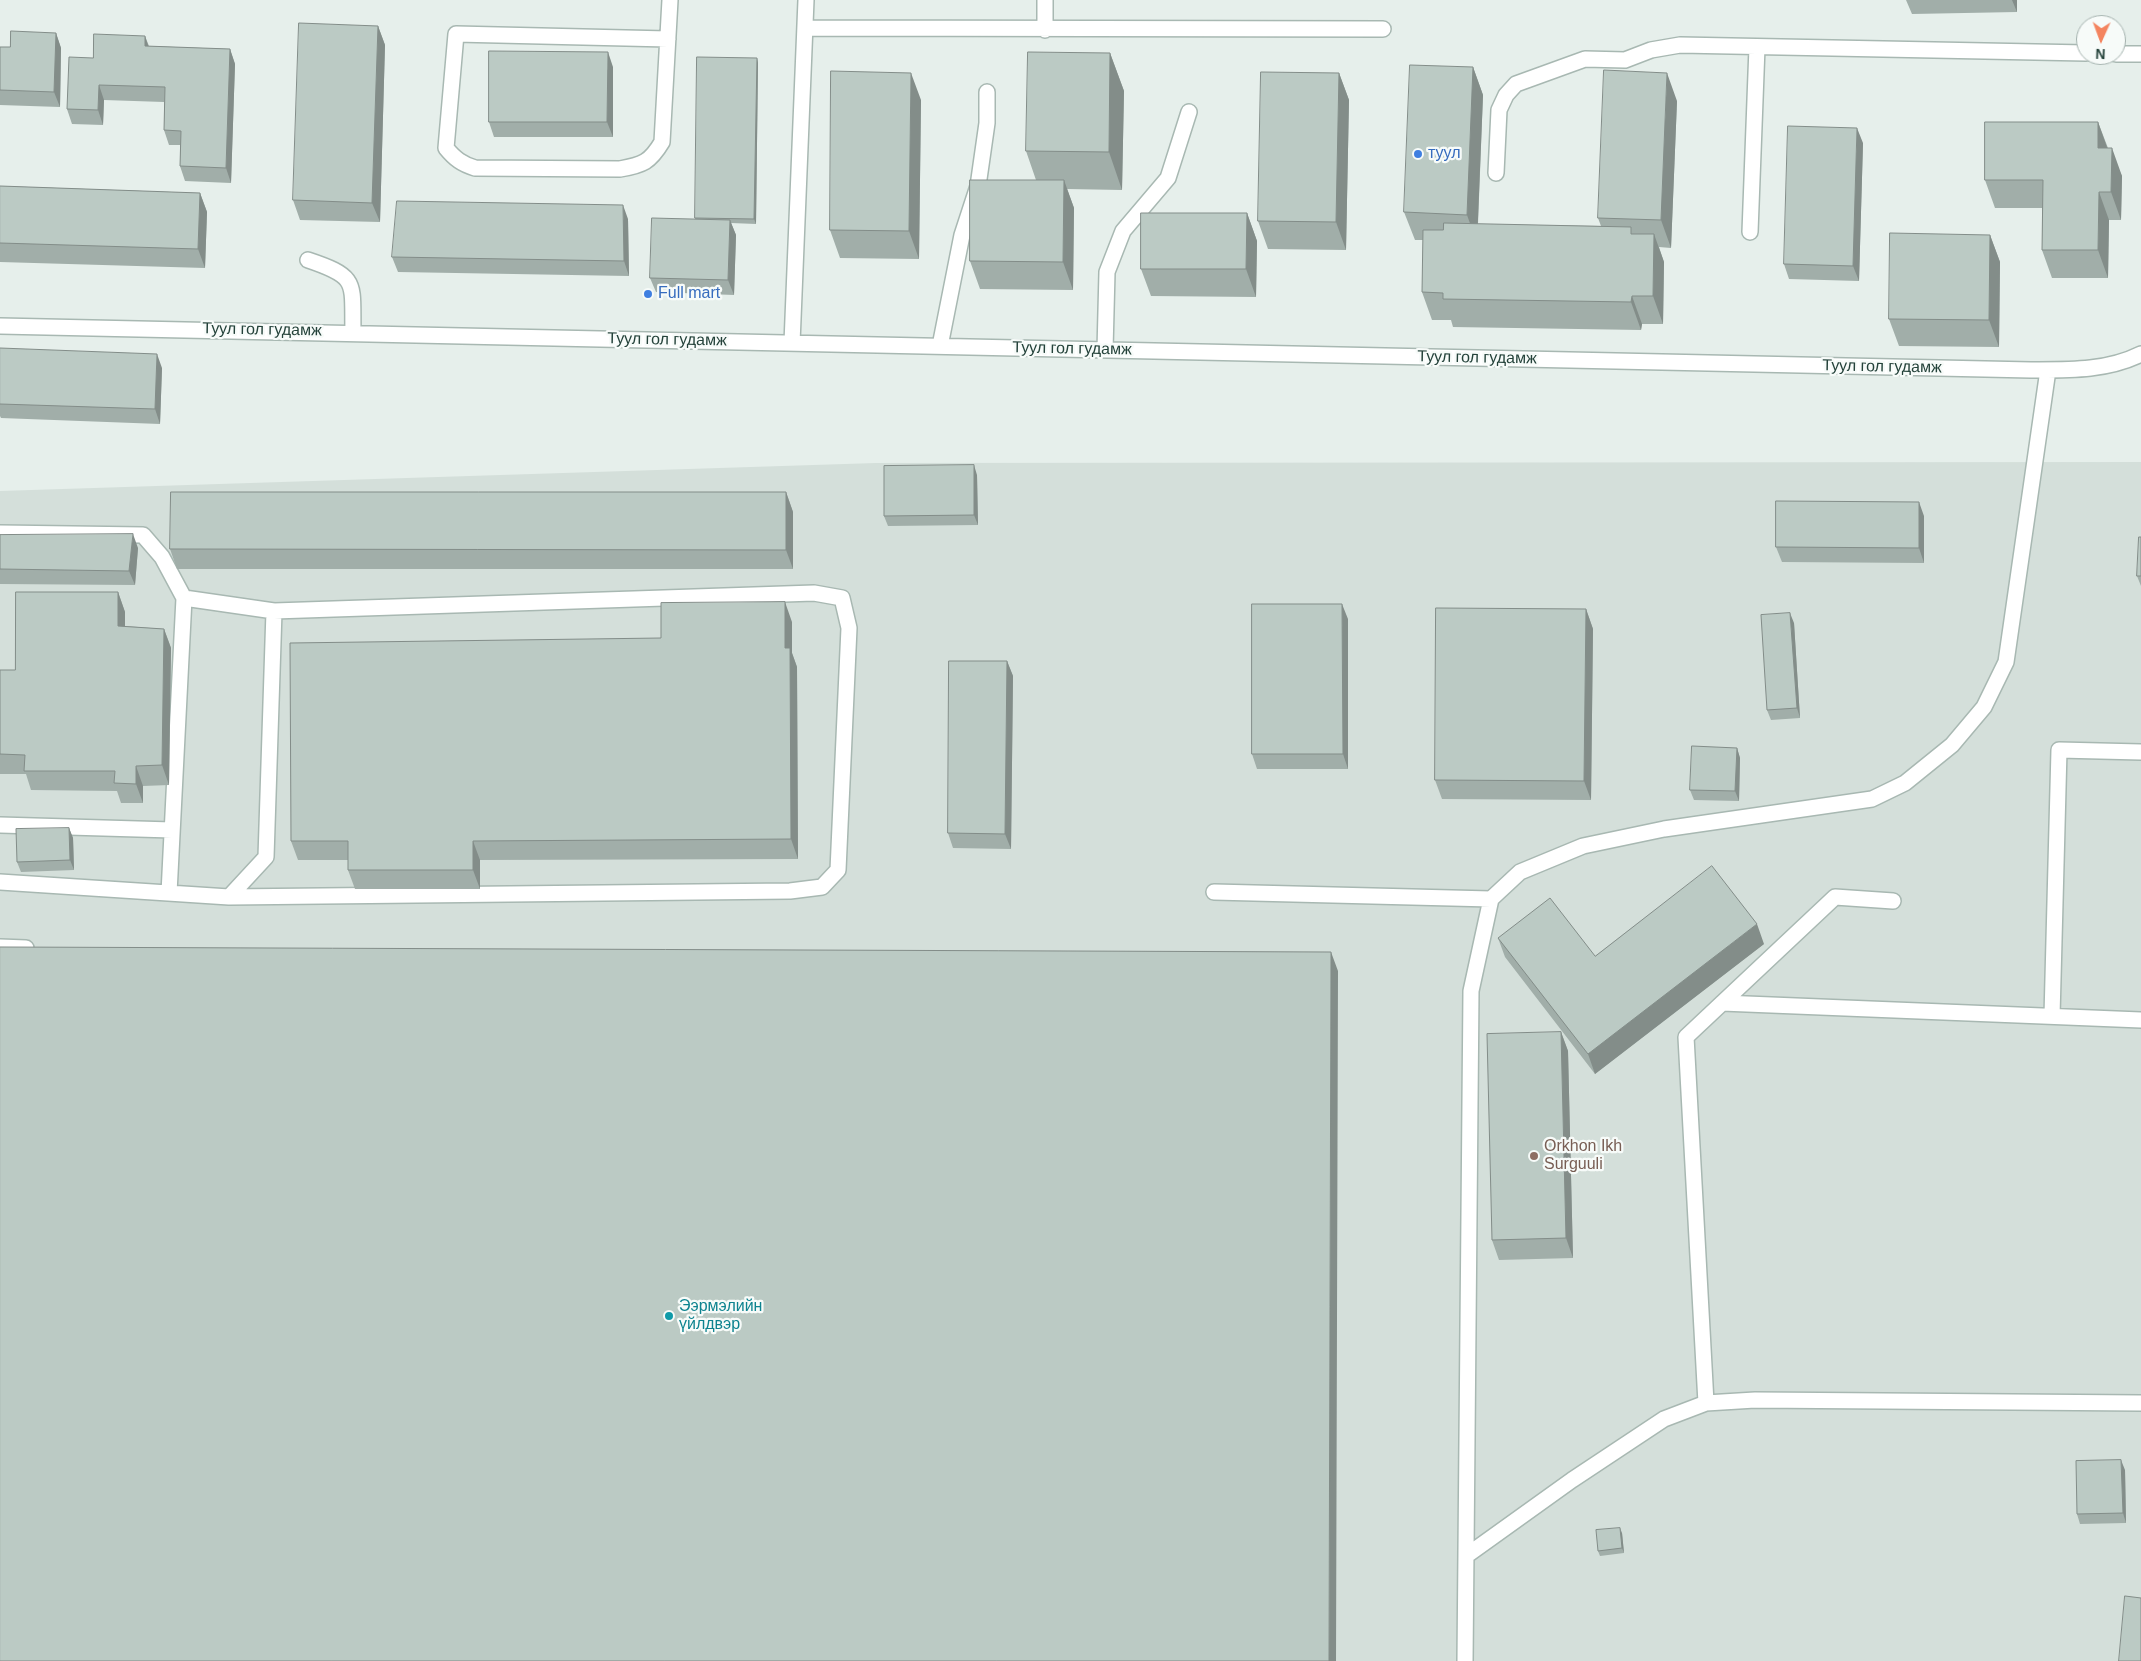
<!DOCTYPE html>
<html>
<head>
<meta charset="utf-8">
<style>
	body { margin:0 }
	#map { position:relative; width:2141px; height:1661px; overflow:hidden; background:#e6efeb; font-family:Arial,sans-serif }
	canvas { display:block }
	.north { position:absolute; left:2076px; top:15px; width:50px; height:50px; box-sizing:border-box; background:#f7fbf9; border:1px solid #a3b1ad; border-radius:50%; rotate:182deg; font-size:14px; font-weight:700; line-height:20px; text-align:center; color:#24423a }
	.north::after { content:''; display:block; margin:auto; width:18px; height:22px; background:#f4845f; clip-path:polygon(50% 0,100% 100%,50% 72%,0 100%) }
</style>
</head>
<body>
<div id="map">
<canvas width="2141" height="1661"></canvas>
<div class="north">N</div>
</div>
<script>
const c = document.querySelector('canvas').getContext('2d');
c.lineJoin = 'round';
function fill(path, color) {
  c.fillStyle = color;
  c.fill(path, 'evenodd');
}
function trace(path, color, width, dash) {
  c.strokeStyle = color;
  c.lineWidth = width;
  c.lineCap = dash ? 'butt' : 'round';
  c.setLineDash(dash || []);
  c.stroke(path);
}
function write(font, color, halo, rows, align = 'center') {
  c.font = font + ' Arial,sans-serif';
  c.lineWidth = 4.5;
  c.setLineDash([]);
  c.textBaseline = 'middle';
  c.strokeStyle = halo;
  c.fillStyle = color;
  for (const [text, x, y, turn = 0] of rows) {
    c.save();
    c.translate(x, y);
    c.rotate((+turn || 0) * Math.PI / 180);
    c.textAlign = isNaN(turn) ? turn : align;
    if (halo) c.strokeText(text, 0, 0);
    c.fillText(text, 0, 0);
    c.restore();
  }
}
fill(new Path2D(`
	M 2141,462 L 2141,1661 L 0,1661 L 0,491 L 876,463 Z`), '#d4dfda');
const minor = new Path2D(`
	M 1045,0 L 1045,30
	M 805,28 L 1383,29
	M 668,39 L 456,34 L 446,148 C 455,159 462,164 475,168 L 620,169 C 643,165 650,162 662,142 L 670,0
	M 2116,54 L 2141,54
	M 1496,173 L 1499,110 L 1506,95 L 1516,84 L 1585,59 L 1625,60 L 1651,50 L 1680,45 L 2086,53
	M 1750,232 L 1757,47
	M 308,260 C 359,277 352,282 353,332
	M 0,326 L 2031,370 C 2069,370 2107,371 2141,354
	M 792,343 L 806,0
	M 940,346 L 962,235 L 978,186 L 987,123 L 987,92
	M 1105,350 L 1107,272 L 1123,231 L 1168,178 L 1189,112
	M 0,533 L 143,535 L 162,557 L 184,598 L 274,611
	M 0,825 L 172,830
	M 0,882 L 229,897 L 790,891 L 822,887 L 838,870 L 849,628 L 842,598 L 814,593 L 274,611 L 266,857 L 229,897
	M 1214,892 L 1491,899
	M 169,893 L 184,598
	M 0,947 L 26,948
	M 1722,1003 L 2141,1020
	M 2052,1016 L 2059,750 L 2141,752
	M 1706,1403 L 1686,1037 L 1835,897 L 1893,901
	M 1466,1556 L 1572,1480 L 1664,1419 L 1706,1403 L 1755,1400 L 2141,1403
	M 1465,1661 L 1471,991 L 1491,899 L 1520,872 L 1583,846 L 1664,829 L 1872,799 L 1905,783 L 1952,745 L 1984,707 L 2006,662 L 2048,370`);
trace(minor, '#a8b8b2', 18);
trace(minor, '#fff', 15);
fill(new Path2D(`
	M 1906,0 L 2017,0 L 2017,12 L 1912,14 Z
	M 378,26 L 385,45 L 380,222 L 300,220 L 293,200 Z
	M 56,33 L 61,48 L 60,107 L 0,105 L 0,47 L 10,47 Z
	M 145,36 L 149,46 L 230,49 L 235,64 L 231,183 L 185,181 L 180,166 L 180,145 L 169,145 L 164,130 L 164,102 L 104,100 L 103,125 L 72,124 L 67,109 L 93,58 Z
	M 1110,53 L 1124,91 L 1122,190 L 1067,189 L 1074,208 L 1073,290 L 980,289 L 970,261 L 1036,180 L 1026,151 Z
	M 757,58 L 758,63 L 756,224 L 731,223 L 736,235 L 734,295 L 656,292 L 650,278 L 695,219 L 695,218 Z
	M 613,67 L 613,137 L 494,137 L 489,122 Z
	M 1473,67 L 1483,95 L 1478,224 L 1601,226 L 1598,218 L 1677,101 L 1671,248 L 1659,247 L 1664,262 L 1663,324 L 1642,324 L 1641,330 L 1453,327 L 1451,320 L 1432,320 L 1422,292 L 1423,240 L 1415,240 L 1404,212 Z
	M 1339,73 L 1349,100 L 1346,250 L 1268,249 L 1258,221 Z
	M 921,100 L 919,259 L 840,258 L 830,230 Z
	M 2098,122 L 2108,148 L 2122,176 L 2121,220 L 2109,220 L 2108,278 L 2052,278 L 2042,250 L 2042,208 L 1995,208 L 1985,180 Z
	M 1863,143 L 1859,281 L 1789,279 L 1784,264 Z
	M 0,186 L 200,193 L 207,212 L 205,268 L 0,262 Z
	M 1247,213 L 1257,241 L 1256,297 L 1151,296 L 1141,269 Z
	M 628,219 L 629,276 L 398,272 L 392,257 Z
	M 1990,235 L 2000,262 L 1999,347 L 1899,346 L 1889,319 Z
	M 0,348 L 162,368 L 160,424 L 1,418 L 0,416 Z
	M 977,475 L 978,525 L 888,526 L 884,516 Z
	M 786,492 L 793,512 L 793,569 L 177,569 L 170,549 Z
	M 1924,516 L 1924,563 L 1782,562 L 1776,547 Z
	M 0,535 L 138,548 L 135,585 L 0,584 Z
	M 2141,537 L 2141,586 L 2137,576 Z
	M 118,592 L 125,612 L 125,626 L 164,629 L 171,648 L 169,785 L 143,786 L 143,803 L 121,803 L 117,791 L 31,790 L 26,774 L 0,774 L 0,670 L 15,670 Z
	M 1586,609 L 1593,629 L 1591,800 L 1442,799 L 1435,780 Z
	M 1348,619 L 1348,769 L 1257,769 L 1252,754 Z
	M 792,622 L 792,653 L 797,667 L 798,859 L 480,860 L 480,889 L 355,889 L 348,870 L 348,860 L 298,860 L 291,841 L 661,638 Z
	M 1794,623 L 1800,718 L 1771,720 L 1767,710 Z
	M 1007,661 L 1013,676 L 1011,849 L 953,848 L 948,833 Z
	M 1737,748 L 1740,758 L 1739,801 L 1694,800 L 1690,790 Z
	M 69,828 L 73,838 L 74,870 L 21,872 L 17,862 Z
	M 1498,938 L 1595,956 L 1764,944 L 1595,1074 L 1505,957 Z
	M 1561,1032 L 1568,1051 L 1573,1258 L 1499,1260 L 1492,1240 Z
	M 2125,1470 L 2126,1523 L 2080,1524 L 2077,1514 Z
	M 1622,1533 L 1624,1553 L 1600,1556 L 1598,1551 Z`), '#a1aea9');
fill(new Path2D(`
	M 2012,0 L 2017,0 L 2017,12 Z
	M 378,26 L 385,45 L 380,222 L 372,203 Z
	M 56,33 L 61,48 L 60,107 L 54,92 Z
	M 145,36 L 150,51 L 145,46 Z
	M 230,49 L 235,64 L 231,183 L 226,168 Z
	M 608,52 L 613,67 L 613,137 L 607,122 Z
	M 1110,53 L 1124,91 L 1122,190 L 1109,152 Z
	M 757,58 L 758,63 L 756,224 L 754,219 Z
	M 1473,67 L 1483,95 L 1477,243 L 1467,215 Z
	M 911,73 L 921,100 L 919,259 L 909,231 Z
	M 1339,73 L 1349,100 L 1346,250 L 1336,222 Z
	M 1667,73 L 1677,101 L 1671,248 L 1661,220 Z
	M 99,85 L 104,100 L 103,125 L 98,110 Z
	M 2098,122 L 2108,150 L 2098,148 Z
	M 1857,128 L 1863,143 L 1859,281 L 1853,266 Z
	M 2112,148 L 2122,176 L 2121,220 L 2111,192 Z
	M 1064,180 L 1074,208 L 1073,290 L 1063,262 Z
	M 2099,192 L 2109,220 L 2108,278 L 2098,250 Z
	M 200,193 L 207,212 L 205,268 L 198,249 Z
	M 623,205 L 628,219 L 629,276 L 624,261 Z
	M 1247,213 L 1257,241 L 1256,297 L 1246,269 Z
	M 730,220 L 736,235 L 734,295 L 728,280 Z
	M 1654,234 L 1664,262 L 1663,324 L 1653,296 Z
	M 1990,235 L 2000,262 L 1999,347 L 1989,320 Z
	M 1632,296 L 1642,324 L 1641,330 L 1631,302 Z
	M 157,354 L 162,368 L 160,424 L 155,409 Z
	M 974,465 L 977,475 L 978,525 L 974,515 Z
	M 786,492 L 793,512 L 793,569 L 786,550 Z
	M 1919,502 L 1924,516 L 1924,563 L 1919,548 Z
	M 133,534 L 138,548 L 135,585 L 129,571 Z
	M 118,592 L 125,612 L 125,645 L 118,626 Z
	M 785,602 L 792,622 L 792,653 L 797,667 L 798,859 L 791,839 L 785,648 Z
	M 1342,604 L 1348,619 L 1348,769 L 1343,754 Z
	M 1586,609 L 1593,629 L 1591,800 L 1584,781 Z
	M 1790,613 L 1794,623 L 1800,718 L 1797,708 Z
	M 164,629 L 171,648 L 169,785 L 162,765 Z
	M 1007,661 L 1013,676 L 1011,849 L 1005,834 Z
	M 1737,748 L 1740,758 L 1739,801 L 1735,791 Z
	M 136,766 L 143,786 L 143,803 L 136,784 Z
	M 69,828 L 73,838 L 74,870 L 70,860 Z
	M 473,841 L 480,860 L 480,889 L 473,870 Z
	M 1757,924 L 1764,944 L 1595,1074 L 1588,1054 Z
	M 1331,952 L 1338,971 L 1336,1661 L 1329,1661 Z
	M 1561,1032 L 1568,1051 L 1573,1258 L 1566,1238 Z
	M 2121,1460 L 2125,1470 L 2126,1523 L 2123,1513 Z
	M 1620,1528 L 1622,1533 L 1624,1553 L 1622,1548 Z`), '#838d89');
const building = new Path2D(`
	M 299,23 L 378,26 L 372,203 L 293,200 Z
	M 11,31 L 56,33 L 54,92 L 0,90 L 0,47 L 10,47 Z
	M 94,34 L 145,36 L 145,46 L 230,49 L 226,168 L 180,166 L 181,131 L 164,130 L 165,87 L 99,85 L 98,110 L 67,109 L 69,57 L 93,58 Z
	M 489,51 L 608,52 L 607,122 L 489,122 Z
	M 1028,52 L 1110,53 L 1109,152 L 1026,151 Z
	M 697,57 L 757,58 L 754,219 L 695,218 Z
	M 1410,65 L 1473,67 L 1467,215 L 1404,212 Z
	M 1604,70 L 1667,73 L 1661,220 L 1598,218 Z
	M 831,71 L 911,73 L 909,231 L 830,230 Z
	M 1261,72 L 1339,73 L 1336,222 L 1258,221 Z
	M 1985,122 L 2098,122 L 2098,148 L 2112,148 L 2111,192 L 2099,192 L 2098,250 L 2042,250 L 2043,180 L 1985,180 Z
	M 1788,126 L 1857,128 L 1853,266 L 1784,264 Z
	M 970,180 L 1064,180 L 1063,262 L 970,261 Z
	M 0,186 L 200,193 L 198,249 L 0,243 Z
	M 397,201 L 623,205 L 624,261 L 392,257 Z
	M 1141,213 L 1247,213 L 1246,269 L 1141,269 Z
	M 652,218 L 730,220 L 728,280 L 650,278 Z
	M 1444,223 L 1631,227 L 1631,234 L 1654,234 L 1653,296 L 1632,296 L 1631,302 L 1443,299 L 1443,293 L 1422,292 L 1423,230 L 1443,230 Z
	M 1890,233 L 1990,235 L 1989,320 L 1889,319 Z
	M 0,348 L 157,354 L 155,409 L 0,404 Z
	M 974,465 L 974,515 L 884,516 L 884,466 Z
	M 171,492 L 786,492 L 786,550 L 170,549 Z
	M 1776,501 L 1919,502 L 1919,548 L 1776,547 Z
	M 133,534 L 129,571 L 0,569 L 0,535 Z
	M 2139,537 L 2141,537 L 2141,576 L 2137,576 Z
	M 16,592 L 118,592 L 118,626 L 164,629 L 162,765 L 136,766 L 136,784 L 114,783 L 115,771 L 24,771 L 25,755 L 0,754 L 0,670 L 15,670 Z
	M 785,602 L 785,648 L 790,648 L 791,839 L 473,841 L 473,870 L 348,870 L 348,841 L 291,841 L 290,643 L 661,638 L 661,603 Z
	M 1252,604 L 1342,604 L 1343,754 L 1252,754 Z
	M 1436,608 L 1586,609 L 1584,781 L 1435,780 Z
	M 1790,613 L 1797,708 L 1767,710 L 1761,615 Z
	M 949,661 L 1007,661 L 1005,834 L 948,833 Z
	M 1692,746 L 1737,748 L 1735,791 L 1690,790 Z
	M 69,828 L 70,860 L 17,862 L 16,829 Z
	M 1712,866 L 1757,924 L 1588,1054 L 1498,938 L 1550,898 L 1595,956 Z
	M 0,947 L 1331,952 L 1329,1661 L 0,1661 Z
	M 1561,1032 L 1566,1238 L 1492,1240 L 1487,1034 Z
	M 2121,1460 L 2123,1513 L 2077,1514 L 2076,1461 Z
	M 1620,1528 L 1622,1548 L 1598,1551 L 1596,1530 Z
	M 2125,1596 L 2141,1598 L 2141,1661 L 2119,1661 Z`);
fill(building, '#bbcac4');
trace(building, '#838d89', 1);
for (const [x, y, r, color] of [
	[1418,154,5,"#3f7fe0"],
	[648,294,5,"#3f7fe0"],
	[1534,1156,5,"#8d6e63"],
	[669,1316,5,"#0f9aa8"]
]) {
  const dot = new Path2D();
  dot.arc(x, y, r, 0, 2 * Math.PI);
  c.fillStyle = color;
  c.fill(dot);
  trace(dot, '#f7fbf9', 2);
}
write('16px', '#366cbe', '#f7fbf9', [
	["туул",1428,154],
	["Full mart",658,294]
], 'left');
write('16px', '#24423a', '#f7fbf9', [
	["Туул гол гудамж",262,330,1],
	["Туул гол гудамж",667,340,1],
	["Туул гол гудамж",1072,349,1],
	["Туул гол гудамж",1477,358,1],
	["Туул гол гудамж",1882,367,1]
]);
write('16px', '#785e54', '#f7fbf9', [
	["Orkhon Ikh",1544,1147],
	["Surguuli",1544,1165]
], 'left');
write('16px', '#0d838f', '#f7fbf9', [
	["Ээрмэлийн",679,1307],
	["үйлдвэр",679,1325]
], 'left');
</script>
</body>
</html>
